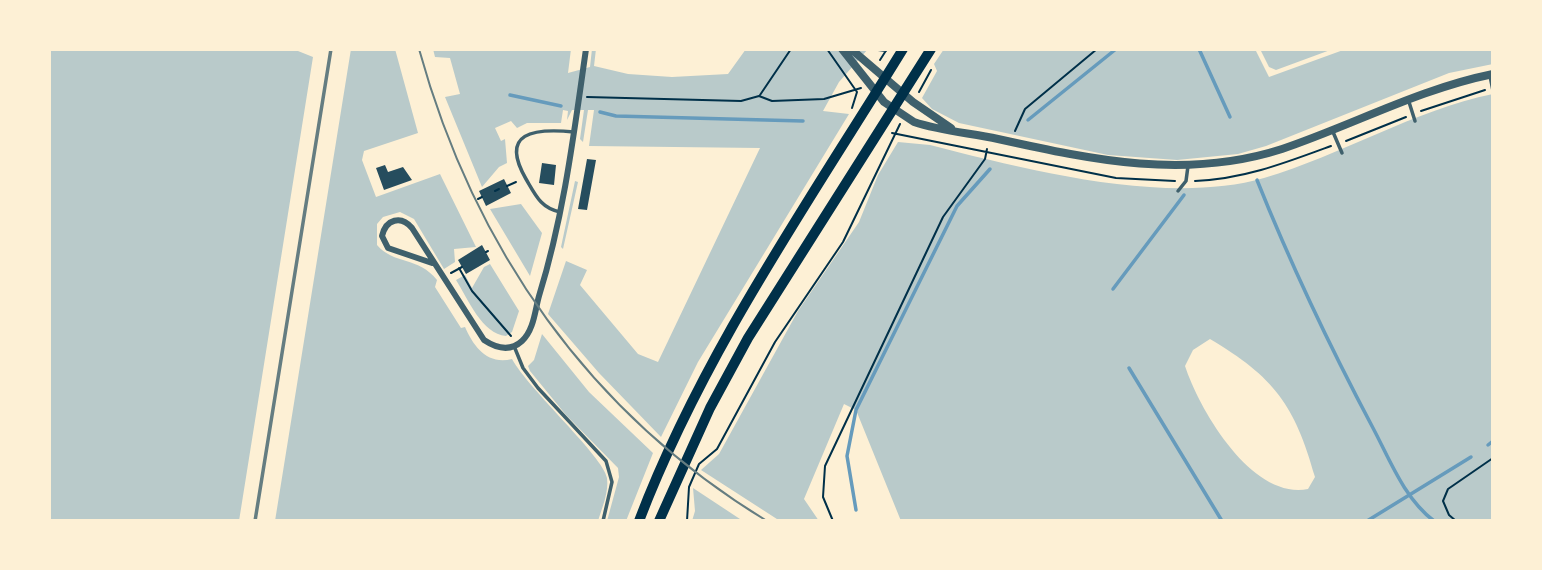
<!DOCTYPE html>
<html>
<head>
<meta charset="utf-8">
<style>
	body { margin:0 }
	#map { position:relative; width:1542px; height:570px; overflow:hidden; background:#fdf0d5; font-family:"PT Sans Narrow",sans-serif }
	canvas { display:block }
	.frame { position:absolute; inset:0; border:51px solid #fdf0d5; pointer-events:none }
</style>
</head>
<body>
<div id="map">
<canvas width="1542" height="570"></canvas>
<div class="frame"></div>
</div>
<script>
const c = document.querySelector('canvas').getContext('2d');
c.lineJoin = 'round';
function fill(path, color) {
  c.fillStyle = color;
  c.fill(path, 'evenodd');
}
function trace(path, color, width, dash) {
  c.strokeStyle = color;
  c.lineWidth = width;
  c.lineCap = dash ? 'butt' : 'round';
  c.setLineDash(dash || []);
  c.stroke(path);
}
fill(new Path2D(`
	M 49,49 L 293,49 L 313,57 L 239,521 L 49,521 Z
	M 351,49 L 395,49 L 418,133 L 364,151 L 362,160 L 376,197 L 440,174 L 476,247 L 454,249 L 455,262 L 444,269 L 414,219 L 400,212 L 383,217 L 377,224 L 377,245 C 394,265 418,256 437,280 L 435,287 L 461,328 L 465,327 C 474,347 487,365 512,359 C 529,390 604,457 607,478 C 609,492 602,508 598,521 L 275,521 Z
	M 433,49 L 571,49 L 568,73 L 590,67 L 592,49 L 596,49 L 594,66 L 628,74 L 672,77 L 728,74 L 746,49 L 868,49 L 839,82 L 823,111 L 849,114 L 698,362 L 661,437 L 599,373 L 548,314 L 566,261 L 587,270 L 580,285 L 638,354 L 658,362 L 760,148 L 589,146 L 594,110 L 588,110 L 583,142 L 580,139 L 584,110 L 572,110 L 567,120 L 568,111 L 563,110 L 561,123 L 527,123 L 517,128 L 511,121 L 495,128 L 501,141 L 505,139 L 507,163 L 499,167 L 482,187 L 445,97 L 460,94 L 450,58 L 435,57 Z
	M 944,49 L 1255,49 L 1269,77 L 1346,49 L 1493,49 L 1493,64 L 1449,73 L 1266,146 L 1238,154 L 1177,160 L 1108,155 L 959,123 L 932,109 L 922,98 L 937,71 L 934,64 Z
	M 1260,49 L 1333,49 L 1276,70 L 1269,67 Z
	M 1493,94 L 1493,521 L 901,521 L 856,410 L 844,404 L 804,499 L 819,521 L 780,521 L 701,470 L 719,454 L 798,311 L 859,222 L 878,175 L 898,142 L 930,145 C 1028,170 1166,206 1264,178 C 1342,155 1414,110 1493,94 ZM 1210,339 C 1274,377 1295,405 1315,477 L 1308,489 C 1252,500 1200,411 1185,366 L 1193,350 Z
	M 575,181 L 578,182 L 563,249 L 561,247 Z
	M 521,204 L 542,233 L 530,276 L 490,209 Z
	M 490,264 L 519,311 L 512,332 L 506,336 C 482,334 468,299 456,280 L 465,275 L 472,288 L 484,267 Z
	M 542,334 L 589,392 L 653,453 L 626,521 L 607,521 L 619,477 L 618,468 L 566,415 L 530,371 L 528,366 L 534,360 Z
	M 693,488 L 743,521 L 692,521 L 695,511 Z`), '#b9caca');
trace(new Path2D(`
	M 1199,49 L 1230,117
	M 510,95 L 561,106
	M 600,112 L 616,116 L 803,121
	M 1028,120 L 1116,49
	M 1257,180 C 1291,265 1330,347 1373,428 C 1390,460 1404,498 1434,521
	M 1113,289 L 1184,195
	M 1129,368 L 1222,521
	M 1488,445 L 1493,441
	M 856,510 L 847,456 L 856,410 L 957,206 L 990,169
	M 1367,521 L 1471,457`), '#669bbc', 3.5);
fill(new Path2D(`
	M 587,159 L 596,160 L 587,210 L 578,209 Z
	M 542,163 L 556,165 L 554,185 L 539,183 Z
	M 385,165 L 388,172 L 403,167 L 412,180 L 384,190 L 376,168 Z
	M 504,179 L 511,193 L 486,206 L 479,191 Z
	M 482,245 L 490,260 L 466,274 L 458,260 Z`), '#264d5e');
trace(new Path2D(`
	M 827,49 L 857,92 L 852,108
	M 870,49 L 886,51
	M 880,60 L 887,49
	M 919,92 L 931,70
	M 760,95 L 791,49
	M 587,97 L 741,101 L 759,96 L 772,101 L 824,99 L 861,88
	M 1421,111 L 1485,90
	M 1015,131 L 1025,109 L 1097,49
	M 892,133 L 1116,178 L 1175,181
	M 1346,141 L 1406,117
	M 1195,181 C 1244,179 1285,163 1331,146
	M 507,186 L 516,182
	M 495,191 L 499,189
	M 478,199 L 482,197
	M 486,252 L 488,251
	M 459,268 L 472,291 L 511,336
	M 451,273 L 462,267
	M 687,521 L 689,487 L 699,464 L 717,449 L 775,342 L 843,242 L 900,124
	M 833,521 L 823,497 L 825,466 L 943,217 L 985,159 L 987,149
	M 1456,521 L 1449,515 L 1443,501 L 1448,489 L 1493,458`), '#003049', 2);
trace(new Path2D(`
	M 1490,76 L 1493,91
	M 1409,102 L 1415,121
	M 1333,132 L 1342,153
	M 1178,191 L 1186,181 L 1188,166
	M 560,212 C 541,208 536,196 526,179 C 499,132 534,128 574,132
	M 514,346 L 523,368 L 538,388 L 606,461 L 612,482 L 603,521`), '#3f606c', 3.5);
trace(new Path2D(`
	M 432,263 L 388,248 L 382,236 C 386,219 401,215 412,228 L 484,340 C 496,348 510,352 522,341 C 534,330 535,310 539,296 C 564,215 574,133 586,49`), '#3f606c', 6);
trace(new Path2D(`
	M 842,49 L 884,102 L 914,122 C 941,131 970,133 998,139 C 1093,160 1186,180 1282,149 C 1353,125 1419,89 1493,74
	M 851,49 L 913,102 L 951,128`), '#3f606c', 8);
trace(new Path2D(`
	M 639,521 C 703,353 809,202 903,49
	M 659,521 L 710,408 L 748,338 L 931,49`), '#003049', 10);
trace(new Path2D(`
	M 419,49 C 474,248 589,413 767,521`), '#657d81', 2);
trace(new Path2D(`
	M 255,521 L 331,49`), '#657d81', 3.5);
</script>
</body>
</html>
